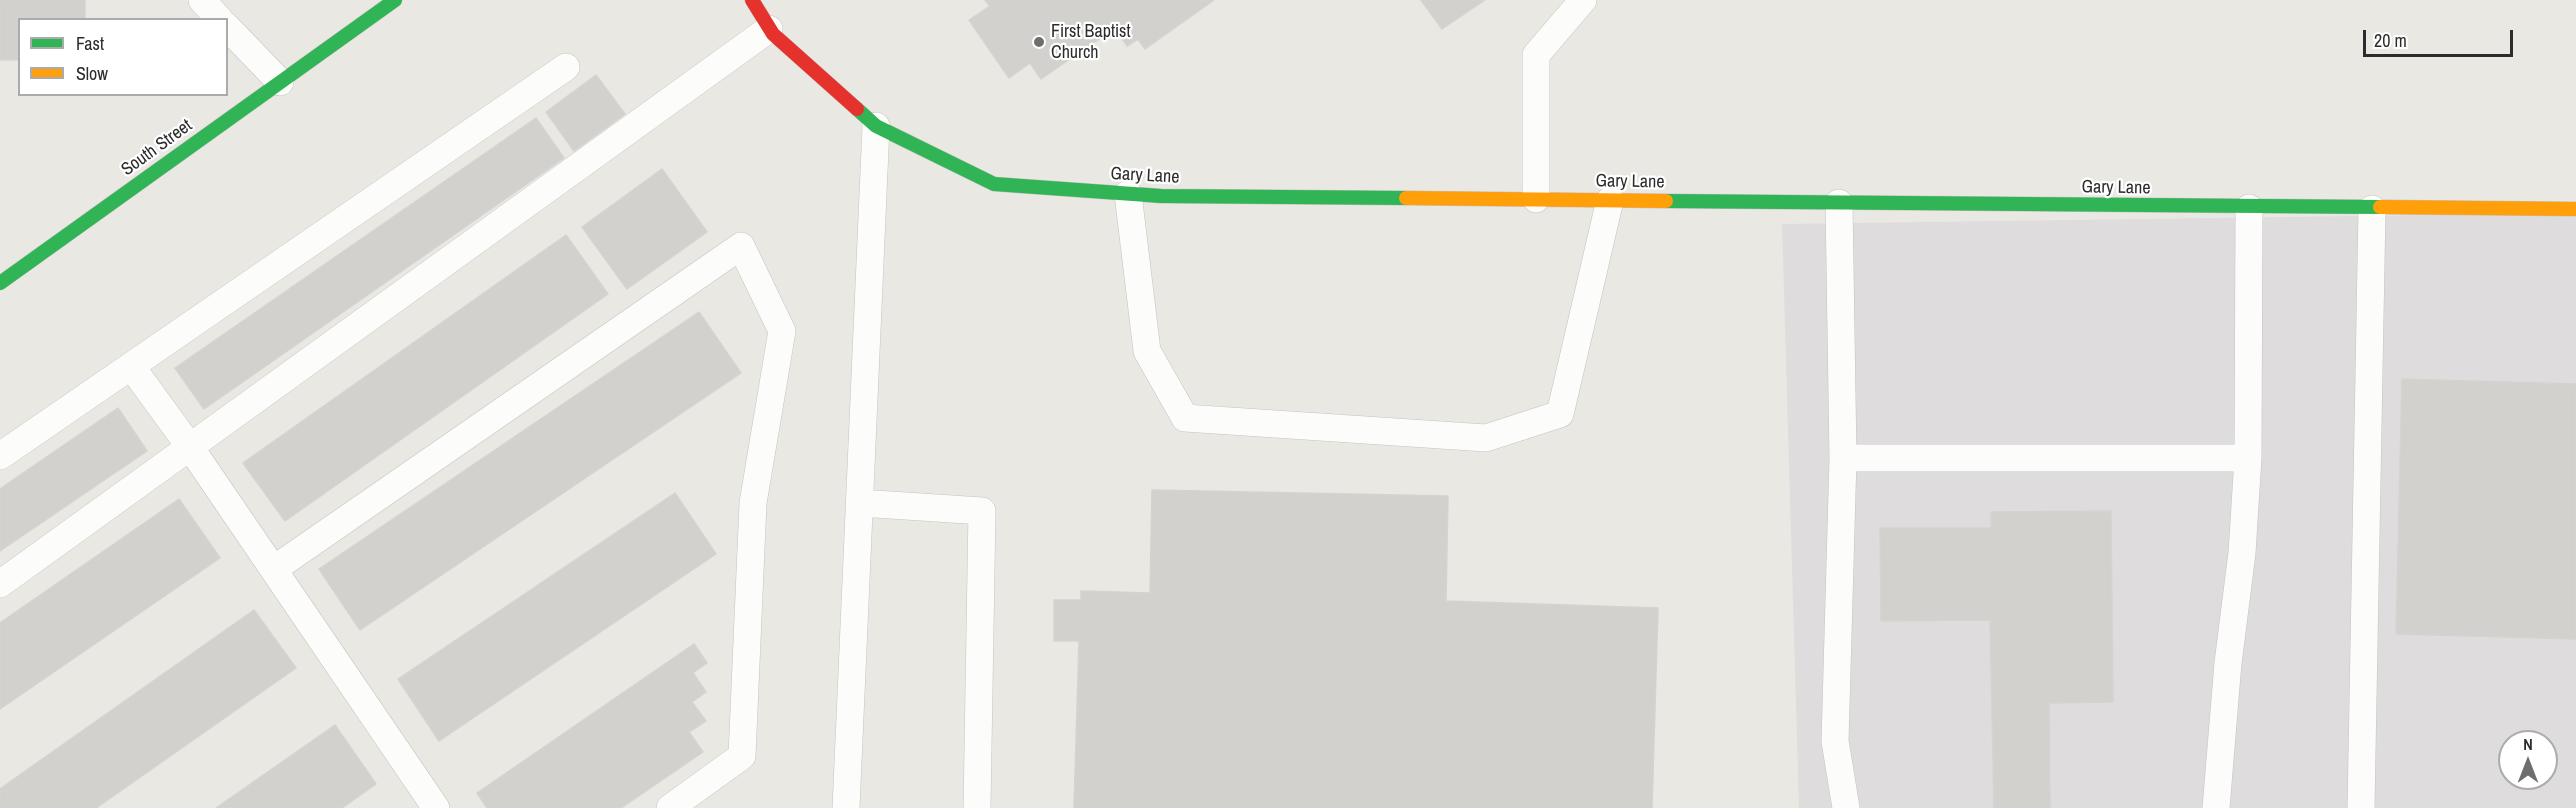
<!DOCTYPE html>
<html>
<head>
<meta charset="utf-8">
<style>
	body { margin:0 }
	#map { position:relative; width:2576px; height:808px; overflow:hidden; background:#eae8e3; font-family:"Archivo Narrow",sans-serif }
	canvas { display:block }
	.legend { position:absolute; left:18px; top:18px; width:210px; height:78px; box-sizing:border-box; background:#fff; border:2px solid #ababab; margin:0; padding:8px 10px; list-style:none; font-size:18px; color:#2c2c2c }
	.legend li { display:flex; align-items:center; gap:12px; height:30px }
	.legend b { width:30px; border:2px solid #ababab }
	.north { position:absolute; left:2498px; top:730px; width:60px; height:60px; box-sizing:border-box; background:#fff; border:2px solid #ababab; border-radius:50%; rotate:0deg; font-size:16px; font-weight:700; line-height:24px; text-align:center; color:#2c2c2c }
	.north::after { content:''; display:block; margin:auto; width:21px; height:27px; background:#6e6e6c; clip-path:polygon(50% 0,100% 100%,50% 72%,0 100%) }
	.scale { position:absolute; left:2363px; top:30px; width:150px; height:27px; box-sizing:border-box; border:3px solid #2c2c2c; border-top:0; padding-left:8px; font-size:18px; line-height:21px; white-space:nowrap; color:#2c2c2c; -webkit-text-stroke:4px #fff; paint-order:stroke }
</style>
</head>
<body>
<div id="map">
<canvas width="2576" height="808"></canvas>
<ul class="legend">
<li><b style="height:8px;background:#30b455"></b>Fast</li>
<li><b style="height:8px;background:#ff9f0a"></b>Slow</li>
</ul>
<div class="north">N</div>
<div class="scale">20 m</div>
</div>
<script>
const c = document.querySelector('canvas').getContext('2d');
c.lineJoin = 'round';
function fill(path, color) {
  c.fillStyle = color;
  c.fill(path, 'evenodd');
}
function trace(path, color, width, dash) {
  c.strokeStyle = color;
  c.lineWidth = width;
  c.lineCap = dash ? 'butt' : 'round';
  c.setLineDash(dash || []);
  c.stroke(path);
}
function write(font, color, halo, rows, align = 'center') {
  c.font = font + ' "Archivo Narrow",sans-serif';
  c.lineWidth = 4.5;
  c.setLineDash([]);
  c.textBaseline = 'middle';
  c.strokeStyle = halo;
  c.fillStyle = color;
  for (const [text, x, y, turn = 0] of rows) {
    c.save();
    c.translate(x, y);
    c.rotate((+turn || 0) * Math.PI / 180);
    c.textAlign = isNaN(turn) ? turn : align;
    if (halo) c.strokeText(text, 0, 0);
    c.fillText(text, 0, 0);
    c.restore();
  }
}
fill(new Path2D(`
	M 2576,213 L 2576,808 L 1799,808 L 1782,224 ZM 2510,742 L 2546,742 L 2546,778 L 2510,778 Z`), '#dfdcde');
const building = new Path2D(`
	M 0,0 L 85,0 L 85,20 L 20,20 L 20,60 L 0,60 Z
	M 985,0 L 1214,0 L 1145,49 L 1138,39 L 1127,46 L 1115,28 L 1041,79 L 1030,63 L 1009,78 L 969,20 L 990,6 Z
	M 1421,0 L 1485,0 L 1442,29 Z
	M 596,75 L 625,114 L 574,151 L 546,112 Z
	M 536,118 L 564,158 L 204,409 L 175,368 Z
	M 662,169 L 707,232 L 627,289 L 582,227 Z
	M 566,235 L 608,294 L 285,521 L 243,463 Z
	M 699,312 L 741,373 L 360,630 L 319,569 Z
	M 2402,379 L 2576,384 L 2576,639 L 2396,634 Z
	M 118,408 L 147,451 L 0,551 L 0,489 Z
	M 1152,490 L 1448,496 L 1446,601 L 1658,608 L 1652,808 L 1074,808 L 1079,641 L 1054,641 L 1054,600 L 1081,600 L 1081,591 L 1150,593 Z
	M 675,493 L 716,554 L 439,741 L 398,679 Z
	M 179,499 L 220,558 L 0,709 L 0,623 Z
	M 2111,511 L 2113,702 L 2049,703 L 2050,808 L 1994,808 L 1990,620 L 1881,621 L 1880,528 L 1991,528 L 1991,512 Z
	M 254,610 L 296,668 L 96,808 L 0,808 L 0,789 Z
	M 694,644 L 707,663 L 693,673 L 706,692 L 692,702 L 706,721 L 689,732 L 703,752 L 621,808 L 487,808 L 477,793 Z
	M 335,725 L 376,784 L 342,808 L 216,808 Z`);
fill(building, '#d3d1ce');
trace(building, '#d5d3cf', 1.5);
const lane = new Path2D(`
	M 202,0 L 220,20
	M 226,26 L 280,82
	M 1128,194 L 1147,351 L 1185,418 L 1486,438 L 1560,414 L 1610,200
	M 1536,199 L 1536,55 L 1583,0
	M 1839,203 L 1843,458 L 2248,458 L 2249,208
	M 131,366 L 566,67
	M 0,456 L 131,366 L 190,447 L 436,808
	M 1843,458 L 1835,741 L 1846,808
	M 860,503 L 982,511 L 977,808
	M 274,569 L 741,246 L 782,331 L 753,503 L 742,756 L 670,808
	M 0,584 L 769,29
	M 846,808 L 876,126
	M 2216,808 L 2228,663 L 2242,553 L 2248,458
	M 2361,808 L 2372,209`);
const fast = new Path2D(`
	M 857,109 L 876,126 L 994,184 L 1161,196 L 1406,198
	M 1666,201 L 2380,207
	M 0,283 L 395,0`);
const slow = new Path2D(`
	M 1406,198 L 1666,201
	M 2380,207 L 2576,209`);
const jam = new Path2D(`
	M 752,0 L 773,34 L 857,109`);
trace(lane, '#c4c3c2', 28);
trace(fast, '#c4c3c2', 15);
trace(slow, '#c4c3c2', 15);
trace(jam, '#c4c3c2', 15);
trace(lane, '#fcfcfb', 27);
trace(fast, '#30b455', 14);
trace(slow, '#ff9f0a', 14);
trace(jam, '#e5322d', 14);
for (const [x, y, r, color] of [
	[1039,42,6,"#6e6e6c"]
]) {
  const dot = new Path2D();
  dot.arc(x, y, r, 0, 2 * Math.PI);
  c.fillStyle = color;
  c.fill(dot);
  trace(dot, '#fff', 2);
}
write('18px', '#2c2c2c', '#fff', [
	["First Baptist",1051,32],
	["Church",1051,53]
], 'left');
write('18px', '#2c2c2c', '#fff', [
	["South Street",157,148,-36],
	["Gary Lane",1145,176,3],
	["Gary Lane",1630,182,1],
	["Gary Lane",2116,188,1]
]);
</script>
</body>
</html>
